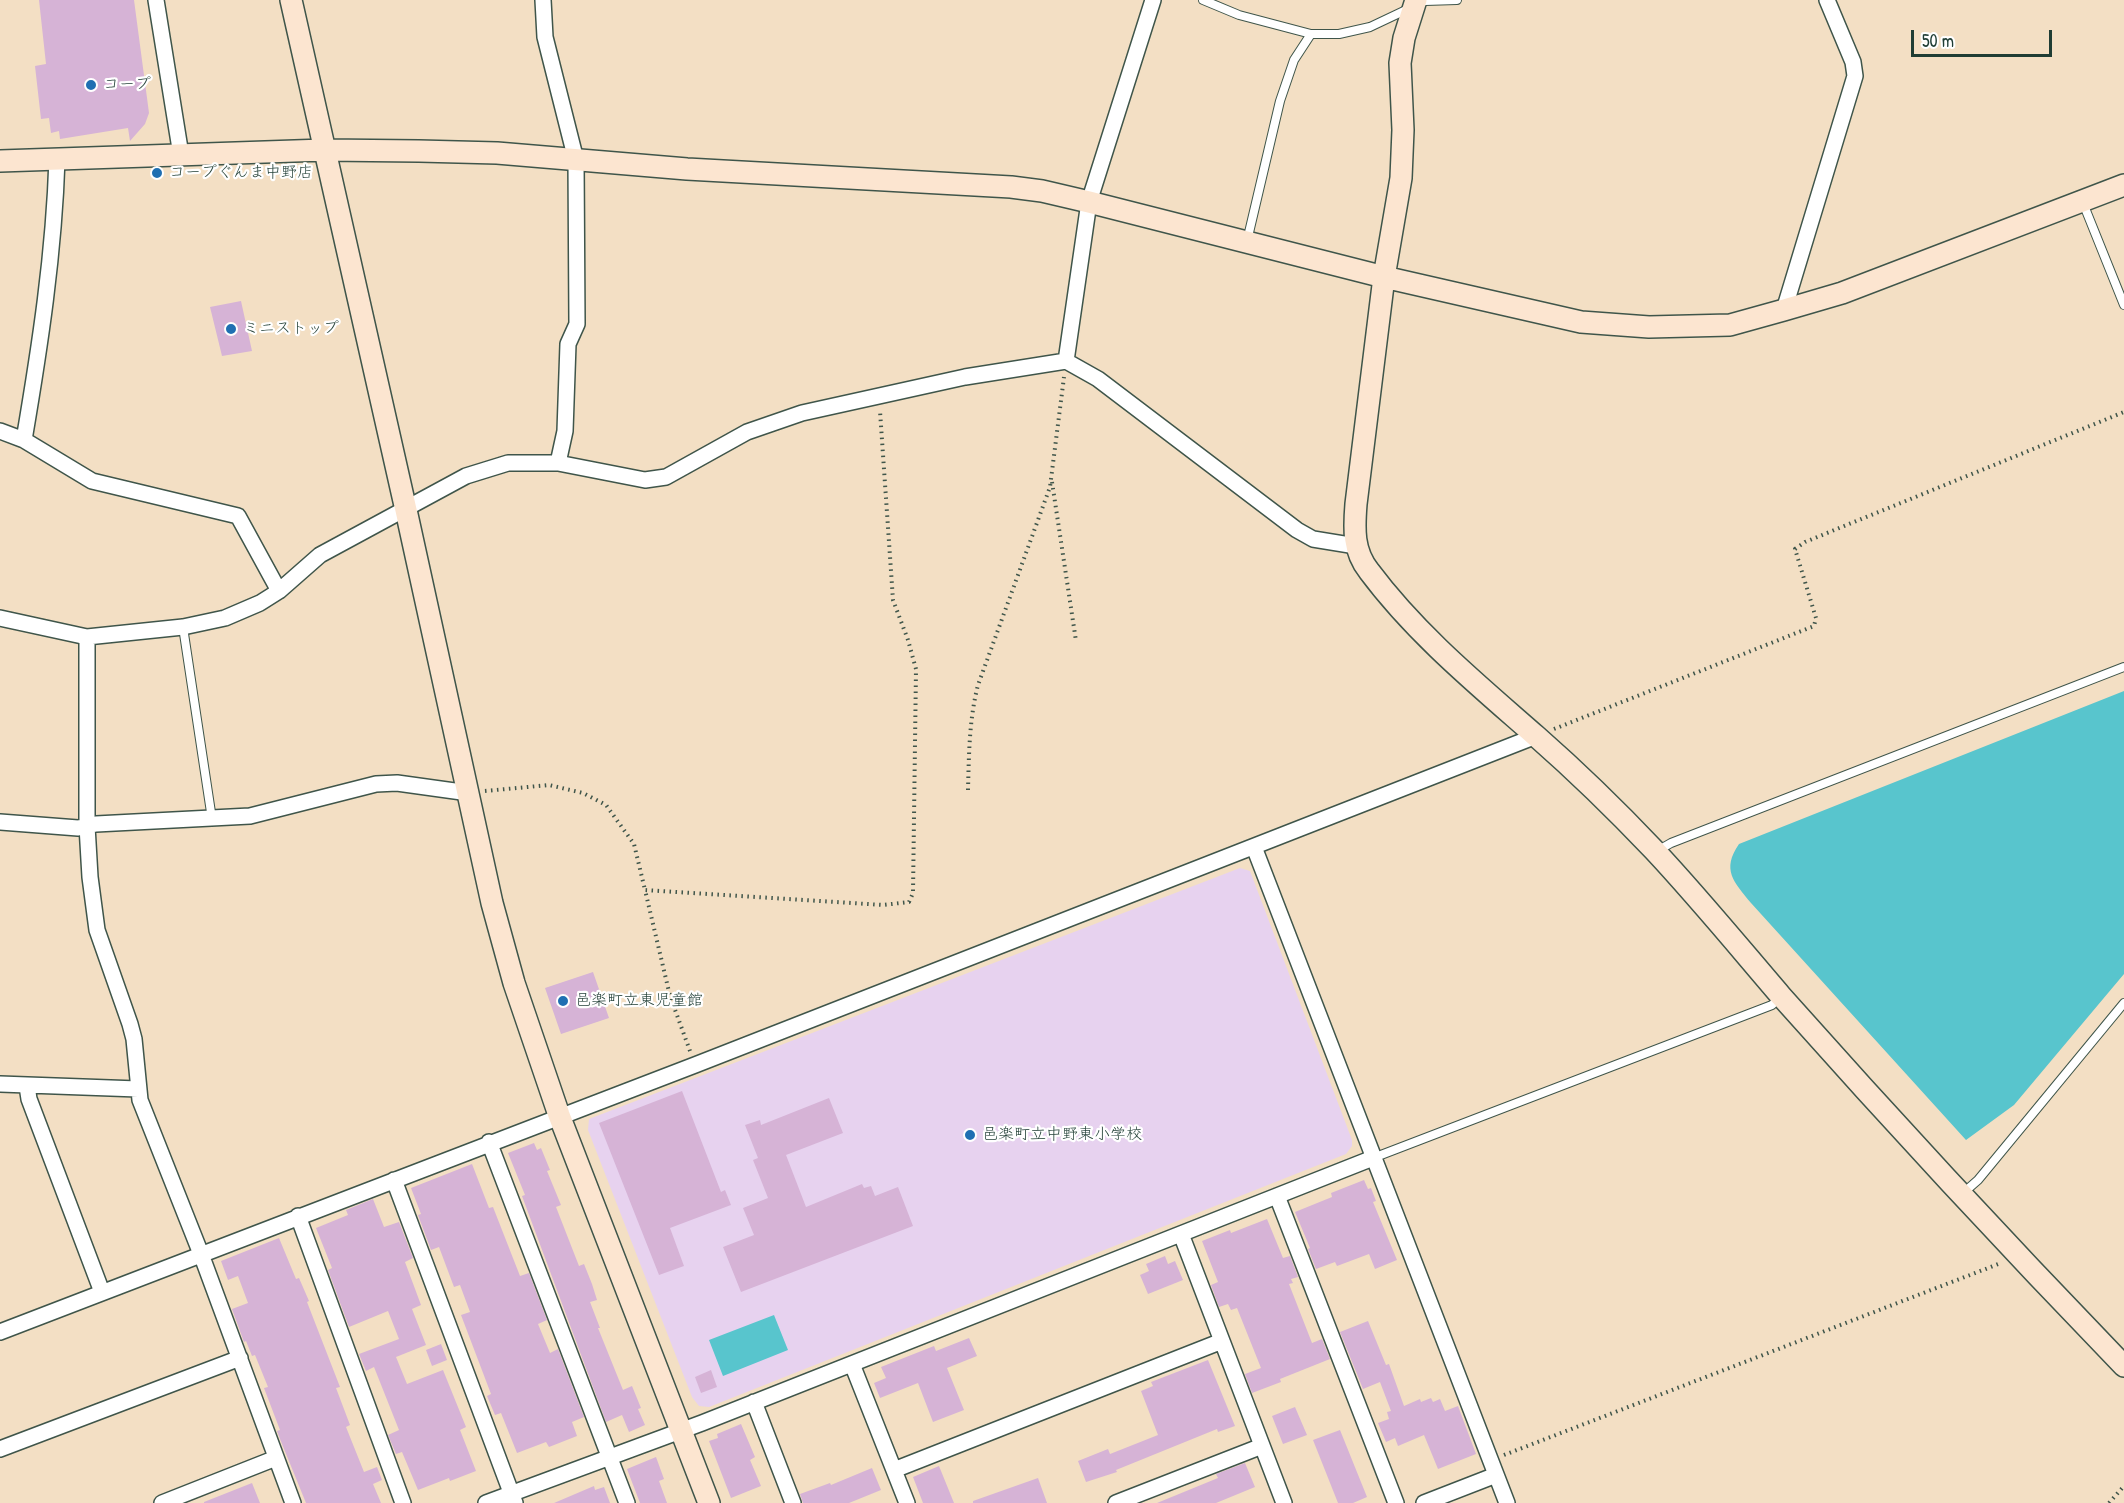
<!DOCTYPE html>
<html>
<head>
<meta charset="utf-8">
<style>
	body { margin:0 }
	#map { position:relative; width:2124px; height:1503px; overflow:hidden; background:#f3dfc4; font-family:"Patrick Hand",sans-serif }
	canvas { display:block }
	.scale { position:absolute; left:1911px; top:30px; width:141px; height:27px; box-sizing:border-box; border:3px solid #1f3d34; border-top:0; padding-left:8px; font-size:18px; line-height:21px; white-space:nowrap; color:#1f3d34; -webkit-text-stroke:4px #fff; paint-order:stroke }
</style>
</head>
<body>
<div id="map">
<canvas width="2124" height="1503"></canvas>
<div class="scale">50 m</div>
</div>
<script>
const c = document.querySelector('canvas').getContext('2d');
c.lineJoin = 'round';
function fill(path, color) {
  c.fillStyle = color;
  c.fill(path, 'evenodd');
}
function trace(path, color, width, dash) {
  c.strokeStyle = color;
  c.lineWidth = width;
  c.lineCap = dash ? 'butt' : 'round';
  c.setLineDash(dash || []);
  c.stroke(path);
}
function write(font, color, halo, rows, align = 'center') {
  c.font = font + ' "Patrick Hand","Klee One",sans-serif';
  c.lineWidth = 4.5;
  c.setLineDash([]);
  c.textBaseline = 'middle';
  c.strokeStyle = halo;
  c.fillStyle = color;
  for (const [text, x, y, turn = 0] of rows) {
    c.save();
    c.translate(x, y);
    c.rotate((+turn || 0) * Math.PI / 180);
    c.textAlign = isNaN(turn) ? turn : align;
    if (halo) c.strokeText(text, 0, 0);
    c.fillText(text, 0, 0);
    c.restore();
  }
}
fill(new Path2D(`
	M 1240,868 L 1250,871 L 1352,1140 L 1352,1146 L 1346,1154 L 709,1407 L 699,1406 L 692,1397 L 588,1130 L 589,1119 Z`), '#e7d2ef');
fill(new Path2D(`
	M 2124,691 L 2124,974 L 2014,1105 L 1966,1140 L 1751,903 C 1734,882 1721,870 1739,844 Z
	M 774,1315 L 788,1350 L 723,1376 L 709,1340 Z`), '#58c5cd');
fill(new Path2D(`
	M 39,0 L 134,0 L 149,113 L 145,124 L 130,141 L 128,128 L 60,139 L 59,131 L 51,133 L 49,118 L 41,119 L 35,66 L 46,64 Z
	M 241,301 L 252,351 L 222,356 L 210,307 Z
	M 593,972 L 609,1018 L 561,1034 L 545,988 Z
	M 682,1091 L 721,1192 L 725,1190 L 731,1205 L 670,1228 L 684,1266 L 659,1275 L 599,1123 Z
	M 829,1098 L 843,1133 L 786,1155 L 806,1207 L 862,1184 L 864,1188 L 871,1186 L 875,1196 L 898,1187 L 913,1226 L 741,1292 L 723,1247 L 754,1235 L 743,1208 L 768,1198 L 753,1160 L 758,1158 L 745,1125 L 760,1120 L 761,1125 Z
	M 534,1143 L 537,1150 L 541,1148 L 550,1170 L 547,1171 L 561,1205 L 556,1207 L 579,1266 L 584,1264 L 592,1284 L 597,1300 L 590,1302 L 600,1328 L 598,1328 L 623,1390 L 632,1386 L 641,1408 L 638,1409 L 645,1425 L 629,1432 L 622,1415 L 606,1422 L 522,1196 L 525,1195 L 508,1153 Z
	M 472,1164 L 489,1208 L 493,1207 L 520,1276 L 529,1273 L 547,1320 L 538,1324 L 550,1353 L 558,1349 L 584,1417 L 572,1422 L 577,1436 L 549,1447 L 546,1442 L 517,1453 L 501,1413 L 495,1415 L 487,1396 L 491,1394 L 461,1315 L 470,1312 L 460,1285 L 454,1287 L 439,1247 L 431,1250 L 418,1215 L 421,1214 L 411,1188 Z
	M 1364,1180 L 1368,1189 L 1371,1188 L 1376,1201 L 1373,1202 L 1397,1260 L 1375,1269 L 1369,1254 L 1337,1266 L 1335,1262 L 1316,1269 L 1308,1249 L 1310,1248 L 1295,1212 L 1332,1197 L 1331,1193 Z
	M 373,1199 L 384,1227 L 399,1222 L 413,1258 L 405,1262 L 421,1305 L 412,1309 L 426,1345 L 396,1357 L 407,1384 L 443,1370 L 466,1427 L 460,1430 L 476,1471 L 450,1481 L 449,1478 L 418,1490 L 402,1452 L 396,1454 L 388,1435 L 399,1430 L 374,1367 L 366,1371 L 359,1354 L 399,1339 L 388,1311 L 349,1327 L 328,1270 L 332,1268 L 316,1228 L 348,1215 L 346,1210 Z
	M 1267,1219 L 1283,1258 L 1290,1256 L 1298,1277 L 1291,1279 L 1293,1283 L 1289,1284 L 1312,1343 L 1322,1339 L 1330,1359 L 1280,1379 L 1281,1382 L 1252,1393 L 1245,1374 L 1261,1368 L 1237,1308 L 1231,1310 L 1228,1304 L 1219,1307 L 1211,1285 L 1218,1282 L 1202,1241 L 1230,1230 L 1231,1233 Z
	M 279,1238 L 296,1279 L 299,1278 L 309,1301 L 307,1302 L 340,1387 L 336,1388 L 350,1425 L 346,1427 L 364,1472 L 377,1467 L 382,1480 L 373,1484 L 381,1503 L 306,1503 L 280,1439 L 277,1431 L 280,1430 L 264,1388 L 268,1387 L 255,1355 L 252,1356 L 246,1341 L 244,1342 L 232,1309 L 248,1303 L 238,1276 L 228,1280 L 221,1261 Z
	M 1165,1256 L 1168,1264 L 1175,1261 L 1183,1280 L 1148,1294 L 1140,1275 L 1149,1271 L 1146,1264 Z
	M 1368,1321 L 1386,1365 L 1389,1364 L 1404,1406 L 1420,1399 L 1421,1402 L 1431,1398 L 1433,1402 L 1440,1399 L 1445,1411 L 1458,1406 L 1476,1454 L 1438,1469 L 1424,1435 L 1398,1446 L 1395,1438 L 1386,1442 L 1378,1423 L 1389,1419 L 1387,1412 L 1391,1411 L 1380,1382 L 1363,1389 L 1340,1332 Z
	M 969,1338 L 977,1356 L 947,1368 L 964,1410 L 933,1422 L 918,1383 L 880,1398 L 874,1383 L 886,1378 L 881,1367 L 934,1346 L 936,1351 Z
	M 441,1344 L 447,1360 L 432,1366 L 426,1350 Z
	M 1208,1360 L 1235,1426 L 1218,1432 L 1217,1429 L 1116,1470 L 1117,1472 L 1086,1482 L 1078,1461 L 1108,1449 L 1110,1454 L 1158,1435 L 1141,1391 L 1153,1386 L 1151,1382 Z
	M 711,1370 L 717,1387 L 701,1393 L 695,1377 Z
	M 1295,1407 L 1307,1435 L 1283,1444 L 1272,1416 Z
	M 741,1424 L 755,1457 L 750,1460 L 761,1486 L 731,1498 L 709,1441 L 718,1438 L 717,1434 Z
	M 1340,1430 L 1367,1497 L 1353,1503 L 1338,1503 L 1313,1440 Z
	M 656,1457 L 664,1479 L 659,1481 L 667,1503 L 640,1503 L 627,1469 Z
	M 1245,1463 L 1255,1487 L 1216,1503 L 1157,1503 L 1218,1478 L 1216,1474 Z
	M 939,1466 L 954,1503 L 923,1503 L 913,1477 Z
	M 872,1468 L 881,1490 L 849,1503 L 803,1503 L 800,1494 L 830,1483 L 831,1485 Z
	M 1038,1478 L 1047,1503 L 973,1503 L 973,1501 Z
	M 252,1483 L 260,1503 L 204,1503 L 204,1502 Z
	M 594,1486 L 595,1490 L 604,1487 L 610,1503 L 554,1503 Z`), '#d6b3d6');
const lane = new Path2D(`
	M 1203,0 L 1239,15 L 1311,34
	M 2083,203 L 2124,305
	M 1247,241 L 1280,101 L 1294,60 L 1311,34 L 1339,34 L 1370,27 L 1425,1 L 1457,0
	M 183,627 L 212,819
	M 1657,851 L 1671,843 L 2124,667
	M 1373,1158 L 1772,1005 L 1781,996
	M 1962,1194 L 1978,1180 L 2124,1003`);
const street = new Path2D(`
	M 156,0 L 181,155
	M 543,0 L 545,37 L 576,160 L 577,324 L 568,344 L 565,431 L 558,463
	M 1784,310 L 1855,76 L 1853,62 L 1827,0
	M 1066,361 L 1089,202 L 1153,0
	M 0,431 L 24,440 L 92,481 L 238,516 L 279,591
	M 24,440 C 40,346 54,254 57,159
	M 0,618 L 87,637 L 183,627 L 225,618 L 260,603 L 279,591 L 320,555 L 466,476 L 508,463 L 558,463 L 645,480 L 666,477 L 747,432 L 802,413 L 965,377 L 1066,361 L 1098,379 L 1297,530 L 1313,539 L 1356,546
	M 87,637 L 87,826 L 90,877 L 97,930 L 130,1024 L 134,1039 L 140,1100 L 201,1254 L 293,1503
	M 0,822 L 78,828 L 96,824 L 250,816 L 376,784 L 397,783 L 469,793
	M 1254,847 L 1507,1503
	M 0,1084 L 138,1089
	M 27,1086 L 29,1099 L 102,1292
	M 489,1142 L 627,1503
	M 394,1180 L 515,1503
	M 1277,1196 L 1396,1503
	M 298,1216 L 403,1503
	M 1181,1234 L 1284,1503
	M 0,1332 L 695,1065 L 1536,736
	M 852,1364 L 907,1503
	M 754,1402 L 793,1503
	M 0,1449 L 240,1358
	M 894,1470 L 1222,1341
	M 162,1503 L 276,1458
	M 486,1503 L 702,1423 L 1373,1158
	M 1116,1503 L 1262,1446
	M 1424,1503 L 1496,1475`);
const secondary = new Path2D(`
	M 291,0 L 406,510 L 492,903 L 514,983 L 559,1115 L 709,1503
	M 1416,0 L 1404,38 L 1400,63 L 1403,130 L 1401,178 L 1384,277 L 1356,504 C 1354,529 1353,551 1369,571 C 1416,634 1478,685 1536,736 C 1577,772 1616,810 1654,850 C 1698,897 1739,947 1781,996 C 1893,1122 2007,1245 2124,1366
	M 0,161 L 324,150 L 419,151 L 497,153 L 687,169 L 1011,187 L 1042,191 L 1089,202 L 1384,277 L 1581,322 L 1649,327 L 1730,325 L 1784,310 L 1842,293 L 2124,185`);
trace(lane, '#3f554a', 10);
trace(street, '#3f554a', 18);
trace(secondary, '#3f554a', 24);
trace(new Path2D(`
	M 1052,482 L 1076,641
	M 1554,729 L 1814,626 L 1816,618 L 1795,549 L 1805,542 L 2124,412
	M 968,790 C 969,754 969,720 978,685 L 1050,487 L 1064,377
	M 485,791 L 549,785 L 583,793 L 606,805 L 634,844 L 645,890
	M 690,1051 L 670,996 L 645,890 L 883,905 L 909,902 L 913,893 L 916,669 L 908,640 L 893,600 L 880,411
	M 1504,1455 L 2001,1263
	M 2109,1503 L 2124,1486`), '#3f554a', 4, [1.5, 4.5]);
trace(lane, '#fff', 8);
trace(street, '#fff', 15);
trace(secondary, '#fce5d0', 21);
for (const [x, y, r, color] of [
	[91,85,6,"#1f6fb2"],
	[157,173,6,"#1f6fb2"],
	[231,329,6,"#1f6fb2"],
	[563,1001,6,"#1f6fb2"],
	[970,1135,6,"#1f6fb2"]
]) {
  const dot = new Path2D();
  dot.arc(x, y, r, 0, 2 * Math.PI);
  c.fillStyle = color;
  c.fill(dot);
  trace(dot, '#fff', 2);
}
write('16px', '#1f3d34', '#fff', [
	["コープ",103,85],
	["コープぐんま中野店",169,173],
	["ミニストップ",243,329],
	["邑楽町立東児童館",575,1001],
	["邑楽町立中野東小学校",982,1135]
], 'left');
</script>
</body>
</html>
